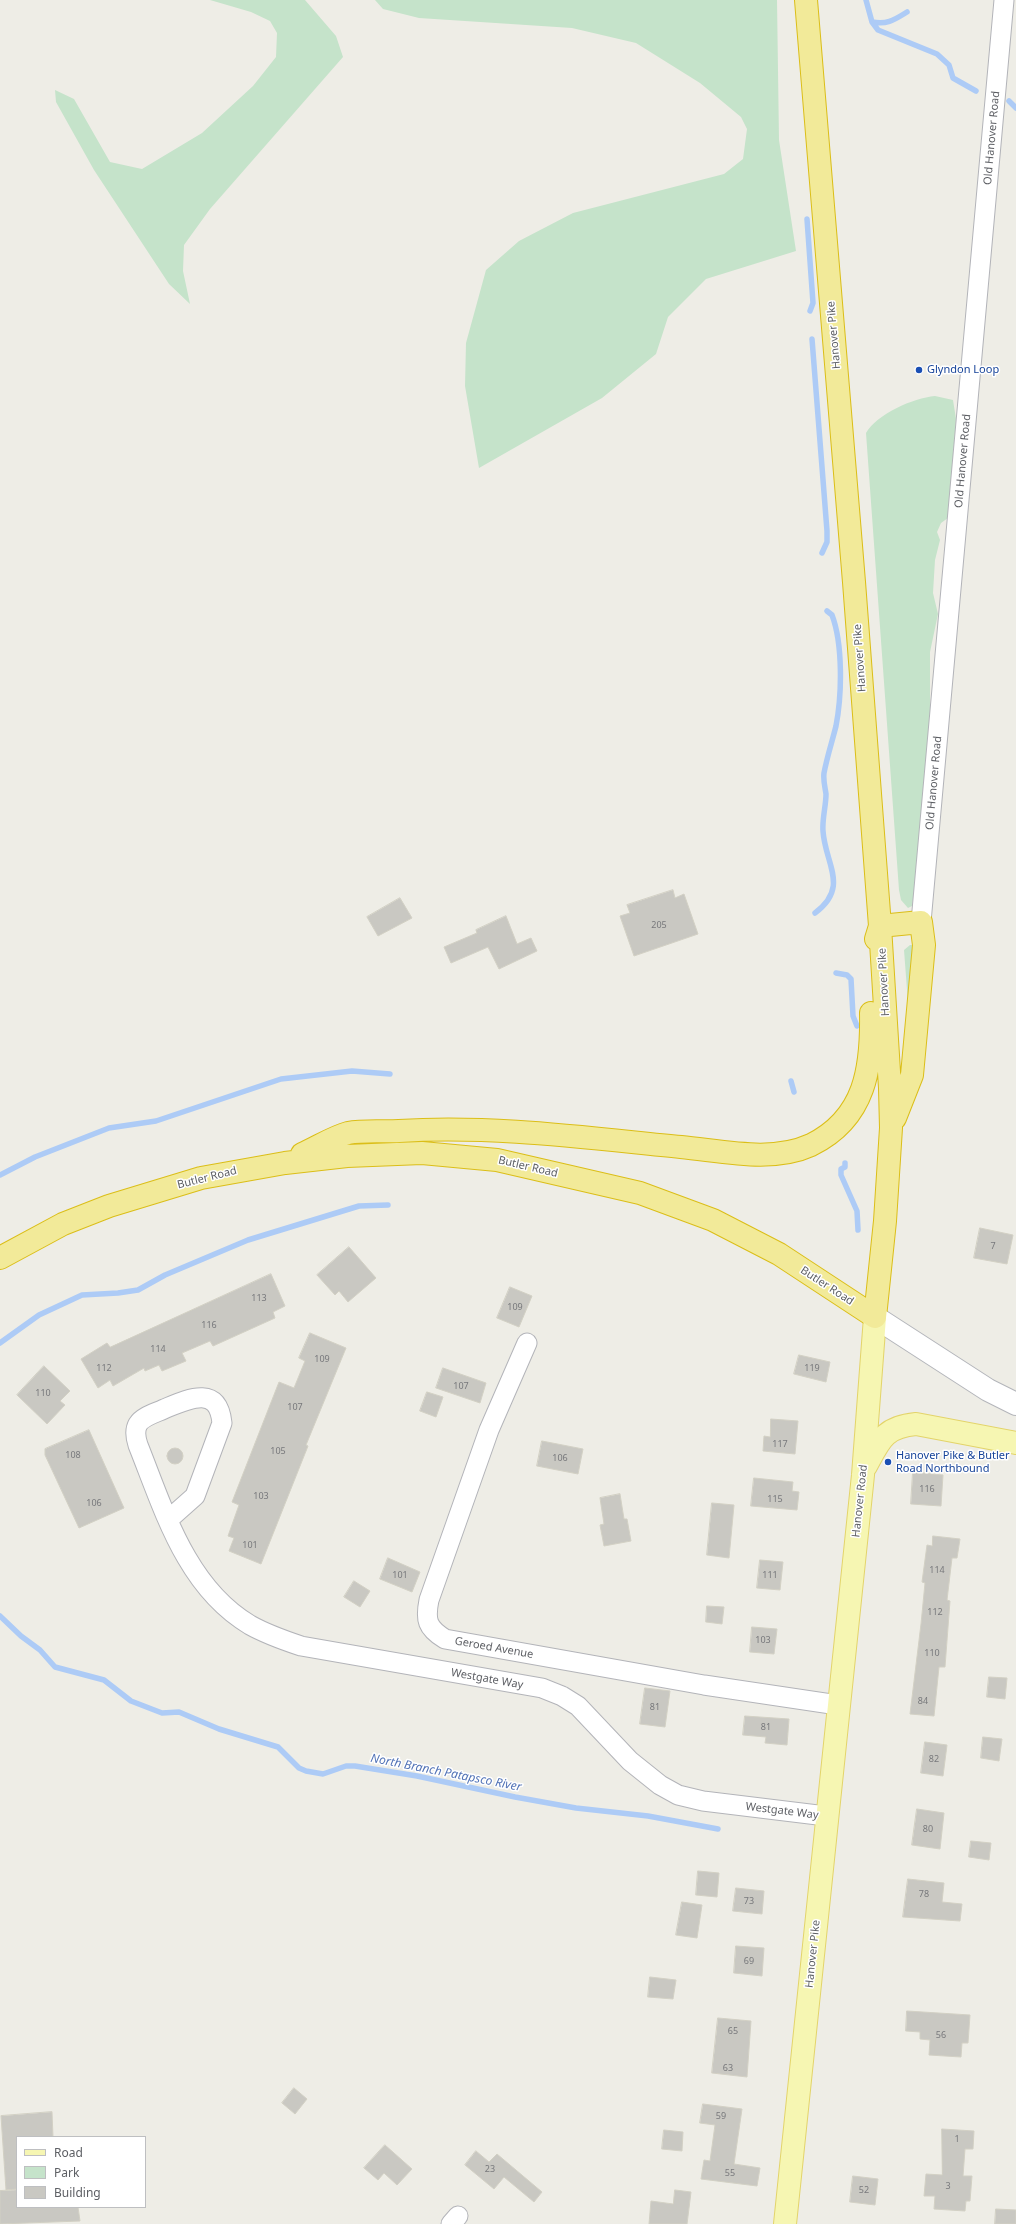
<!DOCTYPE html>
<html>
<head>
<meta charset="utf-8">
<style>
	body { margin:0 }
	#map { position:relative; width:1016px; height:2224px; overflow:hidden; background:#eeede6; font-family:"Noto Sans",sans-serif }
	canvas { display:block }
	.legend { position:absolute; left:16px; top:2136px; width:130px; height:72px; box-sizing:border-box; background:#fff; border:1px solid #bebfc1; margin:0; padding:5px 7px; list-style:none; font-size:12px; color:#5d5f64 }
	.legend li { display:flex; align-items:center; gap:8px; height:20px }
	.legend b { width:20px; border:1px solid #bebfc1 }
</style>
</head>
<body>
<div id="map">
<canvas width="1016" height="2224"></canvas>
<ul class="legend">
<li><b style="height:5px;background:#f6f6b2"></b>Road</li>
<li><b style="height:11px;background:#c5e3ca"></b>Park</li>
<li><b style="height:11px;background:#c9c8c2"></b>Building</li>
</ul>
</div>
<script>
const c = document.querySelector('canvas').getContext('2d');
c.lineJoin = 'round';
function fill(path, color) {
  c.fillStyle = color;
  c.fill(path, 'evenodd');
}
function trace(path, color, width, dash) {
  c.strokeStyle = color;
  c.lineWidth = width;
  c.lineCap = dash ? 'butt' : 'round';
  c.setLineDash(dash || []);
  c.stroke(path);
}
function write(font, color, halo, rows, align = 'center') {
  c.font = font + ' "Noto Sans",sans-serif';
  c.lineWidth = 3;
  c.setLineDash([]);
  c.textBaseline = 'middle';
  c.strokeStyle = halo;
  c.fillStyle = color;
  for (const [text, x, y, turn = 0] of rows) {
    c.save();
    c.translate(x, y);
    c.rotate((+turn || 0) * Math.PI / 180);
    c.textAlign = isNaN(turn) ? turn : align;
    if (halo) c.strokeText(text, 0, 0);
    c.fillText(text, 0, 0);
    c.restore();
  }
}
fill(new Path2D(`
	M 210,0 L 305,0 L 336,36 L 343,57 L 210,209 L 184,245 L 183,271 L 190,304 L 169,284 L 94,170 L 56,102 L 55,90 L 74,99 L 110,162 L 142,169 L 202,133 L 253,86 L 276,57 L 277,33 L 270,21 L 251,12 Z
	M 375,0 L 777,0 L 779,140 L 796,251 L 706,279 L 668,317 L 656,354 L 602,398 L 479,468 L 465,386 L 466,343 L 486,270 L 519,241 L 573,213 L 724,174 L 743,159 L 747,129 L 741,117 L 700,83 L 636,43 L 572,28 L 419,18 L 383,9 Z
	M 935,396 L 953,400 L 956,419 L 948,518 L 941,523 L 937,532 L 940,540 L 935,560 L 933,593 L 938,614 L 930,652 L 930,724 L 915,887 L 912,906 L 908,908 L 901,900 L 899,890 L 866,433 C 877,414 913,398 935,396 Z
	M 910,945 L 916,945 L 908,1003 L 904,950 Z`), '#c5e3ca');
trace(new Path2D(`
	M 866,0 L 872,22 L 878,30 L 937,54 L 949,65 L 953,78 L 976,91
	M 872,22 C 887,25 894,20 907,12
	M 1009,101 L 1016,108
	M 807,219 L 813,303 L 810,311
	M 812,339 L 827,531 L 827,542 L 822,553
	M 815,913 C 850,887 825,864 823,831 C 822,819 826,806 826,794 C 825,787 823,780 824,773 C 827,757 832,742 836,726 C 842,695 843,644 832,615 L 827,611
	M 836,973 L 847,975 L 851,979 L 853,1016 L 857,1026
	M 791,1081 L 794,1092
	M 845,1163 L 845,1167 L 841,1169 L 841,1175 L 857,1211 L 858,1230
	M 0,1175 L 35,1157 L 109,1128 L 156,1121 L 281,1079 L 352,1071 L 390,1074
	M 0,1343 L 39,1315 L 82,1295 L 118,1293 L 138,1290 L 165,1275 L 248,1240 L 359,1206 L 388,1205
	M 0,1616 L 21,1636 L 40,1650 L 55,1667 L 104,1680 L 131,1701 L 162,1713 L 179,1712 L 219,1729 L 278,1747 L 299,1768 L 306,1771 L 323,1774 L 346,1766 L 355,1766 L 417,1776 L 515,1797 L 576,1808 L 648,1816 L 718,1829`), '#adcbf6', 5.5);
const building = new Path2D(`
	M 673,890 L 675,898 L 684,894 L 698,934 L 634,956 L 620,916 L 630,913 L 627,905 Z
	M 400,898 L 412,918 L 378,936 L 367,917 Z
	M 506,916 L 517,944 L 531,938 L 537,951 L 499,969 L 488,947 L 451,963 L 444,947 L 477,933 L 476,930 Z
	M 980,1228 L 1013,1235 L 1007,1264 L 974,1258 Z
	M 349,1247 L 376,1278 L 348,1302 L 339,1291 L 335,1295 L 317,1275 Z
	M 271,1274 L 285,1306 L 273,1312 L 275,1318 L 213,1346 L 210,1341 L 182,1353 L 186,1361 L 162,1371 L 159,1365 L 145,1371 L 144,1368 L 113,1386 L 110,1380 L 98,1388 L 81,1359 L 107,1343 L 110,1347 Z
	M 510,1287 L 532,1296 L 519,1327 L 497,1318 Z
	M 310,1333 L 346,1348 L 306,1445 L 308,1446 L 261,1564 L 229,1551 L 234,1538 L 228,1536 L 239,1505 L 232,1502 L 279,1382 L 294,1388 L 305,1361 L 299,1358 Z
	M 799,1355 L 830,1362 L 826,1382 L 794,1374 Z
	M 44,1366 L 70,1391 L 60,1401 L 65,1405 L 47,1424 L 17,1395 Z
	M 443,1368 L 486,1383 L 480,1403 L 436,1388 Z
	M 427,1392 L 443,1397 L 436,1417 L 420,1411 Z
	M 771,1419 L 798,1421 L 795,1454 L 763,1451 L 764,1436 L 770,1437 Z
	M 89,1430 L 124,1508 L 79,1528 L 45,1455 L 45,1449 Z
	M 542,1441 L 583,1449 L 578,1474 L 537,1466 Z
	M167 1456a8 8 0 1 1 16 0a8 8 0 1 1-16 0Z
	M 913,1472 L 943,1475 L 941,1506 L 911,1504 Z
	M 754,1478 L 793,1482 L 792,1491 L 799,1492 L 797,1510 L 751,1506 Z
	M 620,1494 L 624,1519 L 627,1519 L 631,1541 L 604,1546 L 600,1525 L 604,1524 L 600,1498 Z
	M 712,1503 L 734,1505 L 729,1558 L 707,1555 Z
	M 933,1536 L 960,1539 L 957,1558 L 952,1558 L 947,1600 L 950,1601 L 945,1667 L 939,1667 L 934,1716 L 910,1714 L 921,1624 L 925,1583 L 922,1582 L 927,1545 L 932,1546 Z
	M 388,1558 L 420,1572 L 412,1592 L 380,1579 Z
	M 760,1560 L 783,1562 L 780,1590 L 757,1588 Z
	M 354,1581 L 370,1591 L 360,1607 L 344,1597 Z
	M 707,1606 L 724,1607 L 722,1624 L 706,1622 Z
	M 752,1627 L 777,1629 L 774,1654 L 750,1652 Z
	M 989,1677 L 1007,1678 L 1005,1699 L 987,1697 Z
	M 645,1688 L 670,1691 L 665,1727 L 640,1724 Z
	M 745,1716 L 789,1719 L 787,1745 L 765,1743 L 766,1737 L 743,1735 Z
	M 983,1737 L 1002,1739 L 999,1761 L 981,1758 Z
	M 925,1742 L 947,1745 L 943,1776 L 921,1773 Z
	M 917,1809 L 944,1813 L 940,1849 L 912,1845 Z
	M 971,1841 L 991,1843 L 989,1860 L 969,1857 Z
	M 698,1871 L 719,1873 L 717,1897 L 696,1895 Z
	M 908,1879 L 944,1883 L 942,1902 L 962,1904 L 960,1921 L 903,1917 Z
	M 736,1888 L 764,1891 L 762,1914 L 733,1911 Z
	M 682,1902 L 702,1905 L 697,1938 L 676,1935 Z
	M 736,1946 L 764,1948 L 762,1976 L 734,1973 Z
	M 650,1977 L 676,1980 L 673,1999 L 648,1997 Z
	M 907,2011 L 970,2015 L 968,2043 L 962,2043 L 961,2057 L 929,2055 L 930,2040 L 920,2039 L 920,2032 L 906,2031 Z
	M 718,2018 L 751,2021 L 747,2077 L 712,2073 Z
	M 294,2088 L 307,2099 L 295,2114 L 282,2103 Z
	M 703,2104 L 742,2109 L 734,2164 L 760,2168 L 757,2186 L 701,2179 L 704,2160 L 710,2161 L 715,2125 L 700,2123 Z
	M 52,2112 L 53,2137 L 17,2137 L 17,2189 L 6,2190 L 1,2116 Z
	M 942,2129 L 974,2131 L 973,2149 L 965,2149 L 963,2176 L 972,2176 L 970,2201 L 966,2201 L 965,2211 L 934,2209 L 935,2196 L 924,2196 L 926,2174 L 942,2175 Z
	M 664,2130 L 683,2132 L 682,2151 L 662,2149 Z
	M 385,2145 L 412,2169 L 397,2185 L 384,2173 L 378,2180 L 364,2168 Z
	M 476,2151 L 489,2162 L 497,2154 L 542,2192 L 534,2202 L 504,2177 L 494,2189 L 465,2165 Z
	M 853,2176 L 878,2179 L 875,2205 L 850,2202 Z
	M 17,2190 L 17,2207 L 78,2207 L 80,2221 L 0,2224 L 0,2191 Z
	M 675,2190 L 691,2192 L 687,2224 L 649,2224 L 651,2201 L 673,2204 Z
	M 996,2209 L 1016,2210 L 1016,2224 L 995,2224 Z`);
fill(building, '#c9c8c2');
trace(building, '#d2d0c4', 1);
const street = new Path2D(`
	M 921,922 L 1004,0
	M 527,1343 L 489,1430 L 429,1600 C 425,1620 427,1628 445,1639 L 704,1685 L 838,1705
	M 168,1520 L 195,1496 L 222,1423 C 218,1384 188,1399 164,1409 C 156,1413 143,1416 138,1424 C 134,1431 136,1439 138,1445 C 164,1510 186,1587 250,1625 C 266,1634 283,1640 301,1646 L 542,1688 L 562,1696 L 578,1706 L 630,1761 L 660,1785 L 678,1795 L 703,1801 L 826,1816
	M 451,2224 L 458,2216`);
const secondary = new Path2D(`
	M 875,1317 L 988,1390 L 1016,1404`);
const primary = new Path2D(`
	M 866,1466 C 880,1440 884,1427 916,1424 L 1016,1443
	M 785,2224 L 863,1475 L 875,1317`);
const highway = new Path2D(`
	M 876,939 L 880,926 L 921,922 L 924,945 L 912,1075 L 895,1118
	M 302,1154 C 316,1148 333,1137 348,1133 C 364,1130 382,1132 399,1131 C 492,1125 588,1138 681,1147 C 723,1151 772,1163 811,1145 C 866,1118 872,1067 871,1013
	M 0,1258 L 63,1224 L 109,1206 L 201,1178 L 285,1163 L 347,1156 L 422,1153 L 497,1160 L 640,1193 L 713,1220 L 779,1254 L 875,1317 L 885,1221 L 891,1128 L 890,1088 L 880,926 L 854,582 L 806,0`);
trace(street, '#b3b4b9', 21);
trace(secondary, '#b4b6bb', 24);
trace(primary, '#e3d46a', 24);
trace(highway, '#dbbe18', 24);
trace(street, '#fff', 19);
trace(secondary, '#fff', 22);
trace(primary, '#f6f6b2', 22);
trace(highway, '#f2ea99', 22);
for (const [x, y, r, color] of [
	[919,370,4,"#1a4fb4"],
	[888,1462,4,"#1a4fb4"]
]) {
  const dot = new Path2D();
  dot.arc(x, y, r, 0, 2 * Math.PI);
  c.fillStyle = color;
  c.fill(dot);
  trace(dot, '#fff', 1.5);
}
write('9px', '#78797c', null, [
	["205",659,925],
	["7",993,1246],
	["113",259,1298],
	["109",515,1307],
	["116",209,1325],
	["114",158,1349],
	["109",322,1359],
	["112",104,1368],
	["119",812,1368],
	["107",461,1386],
	["110",43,1393],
	["107",295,1407],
	["117",780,1444],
	["105",278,1451],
	["108",73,1455],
	["106",560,1458],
	["116",927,1489],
	["103",261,1496],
	["115",775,1499],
	["106",94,1503],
	["101",250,1545],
	["114",937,1570],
	["101",400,1575],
	["111",770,1575],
	["112",935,1612],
	["103",763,1640],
	["110",932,1653],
	["84",923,1701],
	["81",655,1707],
	["81",766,1727],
	["82",934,1759],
	["80",928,1829],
	["78",924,1894],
	["73",749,1901],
	["69",749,1961],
	["65",733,2031],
	["56",941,2035],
	["63",728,2068],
	["59",721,2116],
	["1",957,2139],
	["23",490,2169],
	["55",730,2173],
	["3",948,2186],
	["52",864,2190]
]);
write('11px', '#5d5f64', '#fff', [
	["Old Hanover Road",992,138,-85],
	["Hanover Pike",834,335,-95],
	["Old Hanover Road",963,461,-85],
	["Hanover Pike",860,658,-94],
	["Old Hanover Road",934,783,-85],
	["Hanover Pike",884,982,-93],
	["Butler Road",528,1167,13],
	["Butler Road",207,1178,-14],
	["Butler Road",827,1286,33],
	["Hanover Road",860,1501,-84],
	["Geroed Avenue",494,1648,10],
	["Westgate Way",487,1679,10],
	["Westgate Way",782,1811,7],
	["Hanover Pike",813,1954,-84]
]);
write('11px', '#164399', '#fff', [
	["Glyndon Loop",927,370],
	["Hanover Pike & Butler",896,1456],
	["Road Northbound",896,1469]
], 'left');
write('italic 12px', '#5273b7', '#fff', [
	["North Branch Patapsco River",446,1773,11]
]);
</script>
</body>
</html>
